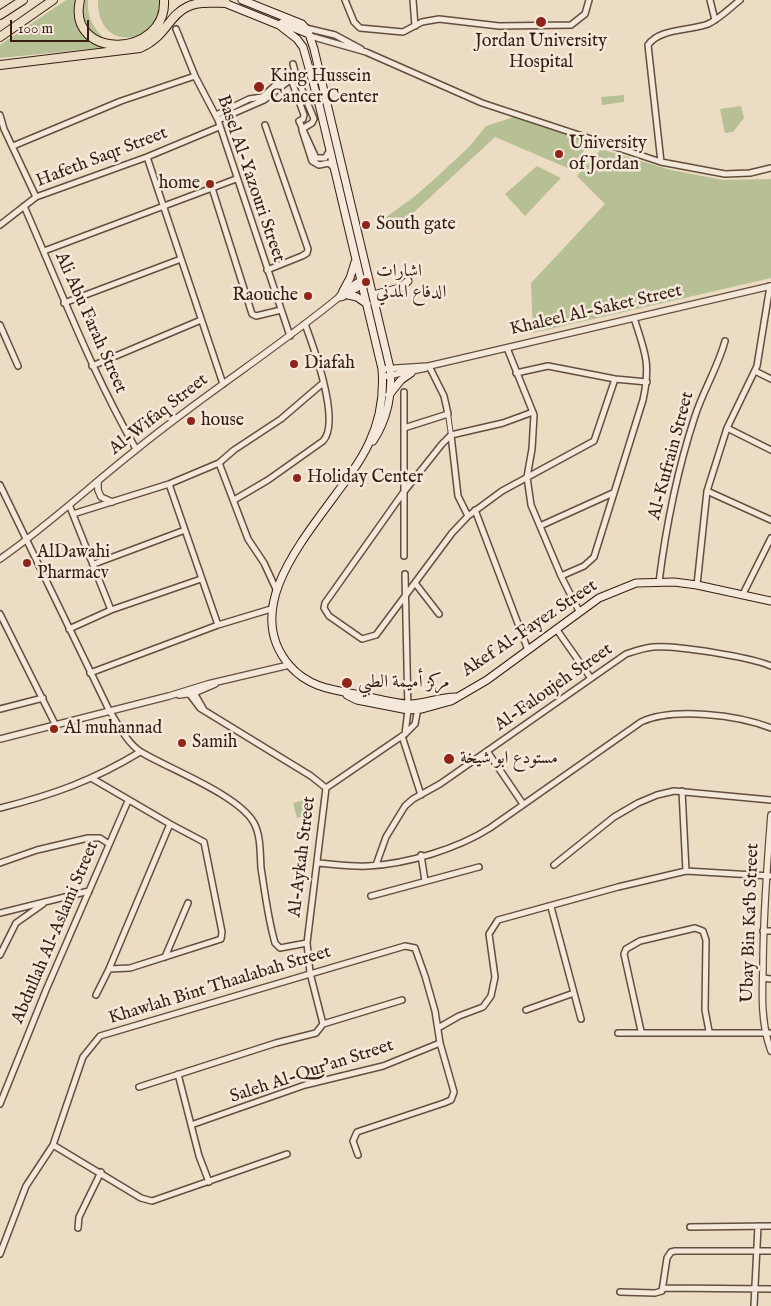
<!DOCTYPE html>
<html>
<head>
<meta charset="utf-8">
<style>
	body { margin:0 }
	#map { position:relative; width:771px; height:1306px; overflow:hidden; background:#ecdcc4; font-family:"IM FELL English",serif }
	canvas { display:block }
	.scale { position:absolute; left:10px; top:20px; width:79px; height:22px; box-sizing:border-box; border:2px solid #351e11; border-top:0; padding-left:6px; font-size:15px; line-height:18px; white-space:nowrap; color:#351e11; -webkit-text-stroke:4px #f3e8d9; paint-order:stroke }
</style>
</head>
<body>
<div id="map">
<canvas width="771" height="1306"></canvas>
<div class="scale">100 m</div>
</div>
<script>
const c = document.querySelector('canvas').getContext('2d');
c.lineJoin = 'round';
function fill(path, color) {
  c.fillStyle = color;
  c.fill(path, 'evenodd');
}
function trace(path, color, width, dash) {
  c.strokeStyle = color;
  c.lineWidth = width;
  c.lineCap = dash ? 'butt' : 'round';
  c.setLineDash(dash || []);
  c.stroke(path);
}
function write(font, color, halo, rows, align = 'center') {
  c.font = font + ' "IM FELL English",Amiri,serif';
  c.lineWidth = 5;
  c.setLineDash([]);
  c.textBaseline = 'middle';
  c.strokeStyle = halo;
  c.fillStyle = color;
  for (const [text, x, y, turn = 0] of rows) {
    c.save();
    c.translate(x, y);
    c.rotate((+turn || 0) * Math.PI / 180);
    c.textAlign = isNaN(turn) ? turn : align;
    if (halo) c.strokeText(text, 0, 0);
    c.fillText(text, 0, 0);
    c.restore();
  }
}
fill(new Path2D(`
	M 66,0 L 88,0 C 87,14 91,24 100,34 C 104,39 107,40 110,47 L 0,58 L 0,45 Z
	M 98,0 L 161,0 C 156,49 96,51 98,0 Z
	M 624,95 L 624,102 L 602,105 L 601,97 Z
	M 741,106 L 744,118 L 733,132 L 725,133 L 720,109 Z
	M 517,116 L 590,143 L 570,169 L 495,137 L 398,227 L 386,217 L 414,197 L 439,175 L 469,147 L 486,126 Z
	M 601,149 L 671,170 L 723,180 L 771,179 L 771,278 L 533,333 L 531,283 L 605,204 L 577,176 Z
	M 537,166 L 561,178 L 525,216 L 505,194 Z
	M 310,798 L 314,812 L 297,818 L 293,803 Z`), '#b7c095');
const pedestrian = new Path2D(`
	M 448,414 L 451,435`);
const minor = new Path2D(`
	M 345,0 L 354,22 L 360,28 L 403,32 L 422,22 L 439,19 L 499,26 L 571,25 L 585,14 L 589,0
	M 413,0 L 415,26
	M 710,0 L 715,20
	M 306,28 L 335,35 L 361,49
	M 176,29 L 195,76 L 218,120 L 290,336
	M 310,36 L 366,52 L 482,103 L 661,162 L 725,174 L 750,173 L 771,168
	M 293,64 L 296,75
	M 0,115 L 4,129 L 36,197
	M 216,115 L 249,99 L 262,97 L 280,81 L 292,77
	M 218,120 L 264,100 L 291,79
	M 265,125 L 308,249 L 307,253 L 302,256 L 267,270
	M 302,129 L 312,123 L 314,119 L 296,75 L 291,79 L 304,115 L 303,119 L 299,121 L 316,158 L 325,158 L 330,150
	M 302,130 L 312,161 L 319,165 L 329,163 L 334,168
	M 13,146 L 121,101 L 195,76
	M 147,157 L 223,384
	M 661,162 L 648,45 C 660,28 690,31 708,24 C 719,19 730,8 740,0
	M 212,188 L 252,314 L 256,316 L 281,310
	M 24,206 C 60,288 91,371 136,449
	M 0,225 L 36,197 L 147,157 L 219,127
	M 44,251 L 236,179
	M 64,303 L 181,259
	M 0,325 L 18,366
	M 507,348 L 534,415 L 532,449 L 527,477 L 531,505 L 561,576 L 579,611
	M 92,366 L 201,320
	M 755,371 L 771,379
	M 516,373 L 548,366 L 615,379 L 647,382
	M 533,412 L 503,423 L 451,435 L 442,444 L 403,493 L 325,603 L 324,608 L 329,616 L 362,639 L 376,635 L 452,533 L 468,516 L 502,491 L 594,441 L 615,379
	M 404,428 L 448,414 L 444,396 L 429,366
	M 727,428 L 771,450
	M 451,435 L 458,496 L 468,516
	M 219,463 L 248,539 L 264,563 L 276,589
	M 169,484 L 218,625
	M 0,485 L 109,710 C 118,724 127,743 141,752 C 169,769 239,795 254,823 C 261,836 260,854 261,868 C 265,893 268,919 275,943 L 280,948 L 307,943
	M 707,491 L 771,520
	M 234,500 L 268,480 L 323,441 C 341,422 314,348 305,324
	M 70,507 L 111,610
	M 475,510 L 528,650
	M 73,514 L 169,484 L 219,463 L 234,450 L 281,419 L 323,383
	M 540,526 L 613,493
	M 404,556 L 404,392
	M 94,564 L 185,530
	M 405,574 L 408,710 L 405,734
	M 561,576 L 584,566 L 594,557 L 643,400 C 651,363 645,352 634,318
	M 659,582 C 666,526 677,471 695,416 C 703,391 718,367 725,341
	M 415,583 L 439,614
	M 697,585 L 707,491 L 727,428 L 757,366 L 770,286
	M 743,594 L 771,538
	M 0,614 L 55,724
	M 69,629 L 111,610 L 201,579
	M 557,630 L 590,677
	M 90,673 L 218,625 L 271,609
	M 193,691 L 204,710
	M 188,692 L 200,708 L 311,776 L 326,788
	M 0,709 L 43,698
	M 402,736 L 421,795
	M 487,751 L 523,804
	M 93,779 L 170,824 L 204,842 L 222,932 L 221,939 L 215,941 L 130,968 L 109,969
	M 326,788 L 405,734 L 415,724 L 418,708
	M 682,791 L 686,871
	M 0,808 C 53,795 94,780 140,752
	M 421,855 L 425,881
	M 0,863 L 37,850 L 88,838 L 100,838 L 109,844
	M 317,863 C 334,864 351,867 368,866 C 407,864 457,849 490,828 L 641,722 C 673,707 738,715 771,728
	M 376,865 L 386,837 L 405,806 L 413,799 L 440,784 L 626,654 C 635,651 643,648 653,647 C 676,645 750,657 771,666
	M 554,865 L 614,817 L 638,803 L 657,795 L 674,791 L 771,800
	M 371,896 L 479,867
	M 551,907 L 581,1019
	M 0,913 L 89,891
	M 763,931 L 771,931
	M 0,955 L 16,923 L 43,904
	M 165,957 L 188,903
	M 763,978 L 771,979
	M 96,995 L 109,969 L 170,824
	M 526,1010 L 574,993
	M 323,1024 L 310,973 L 307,943 L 326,788
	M 323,1024 L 402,1000
	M 438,1028 L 459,1016 L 483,1007 L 491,996 L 495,977 L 489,934 L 498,920 L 618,887 L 686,871 L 771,876
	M 641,1031 L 624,954 L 626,949 L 640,941 L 695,928 L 703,931 L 706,940 L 705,1010 L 709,1031
	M 618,1033 L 771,1033
	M 178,1074 L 199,1156 L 209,1182
	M 139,1087 L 276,1043 L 316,1033 L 323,1024
	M 0,1104 L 46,990 L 128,801
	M 191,1125 L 305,1085 L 383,1066 L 440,1043
	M 53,1145 L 141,1198 L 152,1201 L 287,1154
	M 690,1227 L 771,1226
	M 78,1228 L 79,1217 L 101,1172
	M 0,1254 L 26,1186 L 53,1145 L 83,1057 L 100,1036 L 405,946 L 415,948 L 425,976 L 435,1011 L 440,1043 L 454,1092 L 451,1100 L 444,1103 L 357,1132 L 353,1141 L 358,1155
	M 664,1288 L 771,1289
	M 620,1292 L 655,1293 L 662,1291 L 667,1258 L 671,1252 L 675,1251 L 771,1251
	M 754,1306 L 758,1226`);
const tertiary = new Path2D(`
	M 338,298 L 343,297 L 364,284
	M 382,369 L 429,366 L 771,286
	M 382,377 L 426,368
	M 98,482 L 98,490 L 101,497 L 112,502
	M 0,559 C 49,525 91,485 137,449 C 202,396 273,351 338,298 L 343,291 L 364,278
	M 179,695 L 194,693 L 215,684
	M 0,739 L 169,696 L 208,684 L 289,665
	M 771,815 C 767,866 763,916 763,968 C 762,996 761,1024 771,1051`);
const secondary = new Path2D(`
	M 242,0 L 302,24 L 308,31 L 314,49 L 390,368 C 393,393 387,420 373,441
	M 222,2 L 279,25 L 297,39 L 303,47 L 318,100 L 382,369 C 384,395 380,420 369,443 C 341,505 228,595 290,666 C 310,689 337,690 365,696 C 379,699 395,704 410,704 C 425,704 440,697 455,697
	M 282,23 L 309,34
	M 343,291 L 350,278 L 355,262
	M 348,295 L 357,297 L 367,304
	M 373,295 L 400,288 L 408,281
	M 389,395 L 401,380 L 411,373
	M 347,695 L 357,700 L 408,710 L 422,709 L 451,701 L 487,680 L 599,598 L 636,583 L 674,582 L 697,585 L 771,601`);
const primary = new Path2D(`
	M 80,0 C 66,61 167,58 164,0
	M 0,15 L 23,0
	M 0,37 L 53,0
	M 0,65 L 140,48 C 166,37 168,16 187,7 C 198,1 214,3 226,3`);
trace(pedestrian, '#634e3e', 6);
trace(minor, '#634e3e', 8);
trace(tertiary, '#634e3e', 8);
trace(secondary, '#351e11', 9);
trace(primary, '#351e11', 10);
trace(pedestrian, '#f3e8d9', 4);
trace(minor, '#f3e8d9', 5);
trace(tertiary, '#f3e8d9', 5.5);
trace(secondary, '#f3e8d9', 7);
trace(primary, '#ecdcc4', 8);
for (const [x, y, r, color] of [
	[541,22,6,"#8f2418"],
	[259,87,6,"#8f2418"],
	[559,154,5,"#8f2418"],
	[210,184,5,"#8f2418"],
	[366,225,5,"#8f2418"],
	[366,282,5,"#8f2418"],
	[308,296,5,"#8f2418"],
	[294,364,5,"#8f2418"],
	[191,421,5,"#8f2418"],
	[297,478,5,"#8f2418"],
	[27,563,5,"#8f2418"],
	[347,683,6,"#8f2418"],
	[54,729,5,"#8f2418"],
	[182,743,5,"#8f2418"],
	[449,759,6,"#8f2418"]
]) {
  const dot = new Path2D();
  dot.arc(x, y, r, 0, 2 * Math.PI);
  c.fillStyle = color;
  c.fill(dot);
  trace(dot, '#f3e8d9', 2);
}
write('18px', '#351e11', '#f3e8d9', [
	["Jordan University",541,42,"center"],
	["Hospital",541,63,"center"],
	["King Hussein",270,77],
	["Cancer Center",270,98],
	["University",569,144],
	["of Jordan",569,165],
	["home",200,184,"right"],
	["South gate",376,225],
	["اشارات",376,272],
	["الدفاع المدني",376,293],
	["Raouche",298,296,"right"],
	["Diafah",304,364],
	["house",201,421],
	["Holiday Center",307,478],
	["AlDawahi",37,553],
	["Pharmacv",37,574],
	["مركز أميمة الطبي",358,683],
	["Al muhannad",64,729],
	["Samih",192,743],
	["مستودع ابو شيخة",460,759]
], 'left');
write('18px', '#351e11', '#f3e8d9', [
	["Hafeth Saqr Street",102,158,-21],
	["Basel Al-Yazouri Street",250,179,71],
	["Khaleel Al-Saket Street",596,311,-13],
	["Ali Abu Farah Street",90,323,66],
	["Al-Wifaq Street",159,415,-38],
	["Al-Kufrain Street",672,456,-75],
	["Akef Al-Fayez Street",530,629,-34],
	["Al-Faloujeh Street",554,688,-35],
	["Al-Aykah Street",303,857,-83],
	["Ubay Bin Ka‘b Street",751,923,-88],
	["Abdullah Al-Aslami Street",56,933,-67],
	["Khawlah Bint Thaalabah Street",220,986,-17],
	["Saleh Al-Qur’an Street",312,1072,-18]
]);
</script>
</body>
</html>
